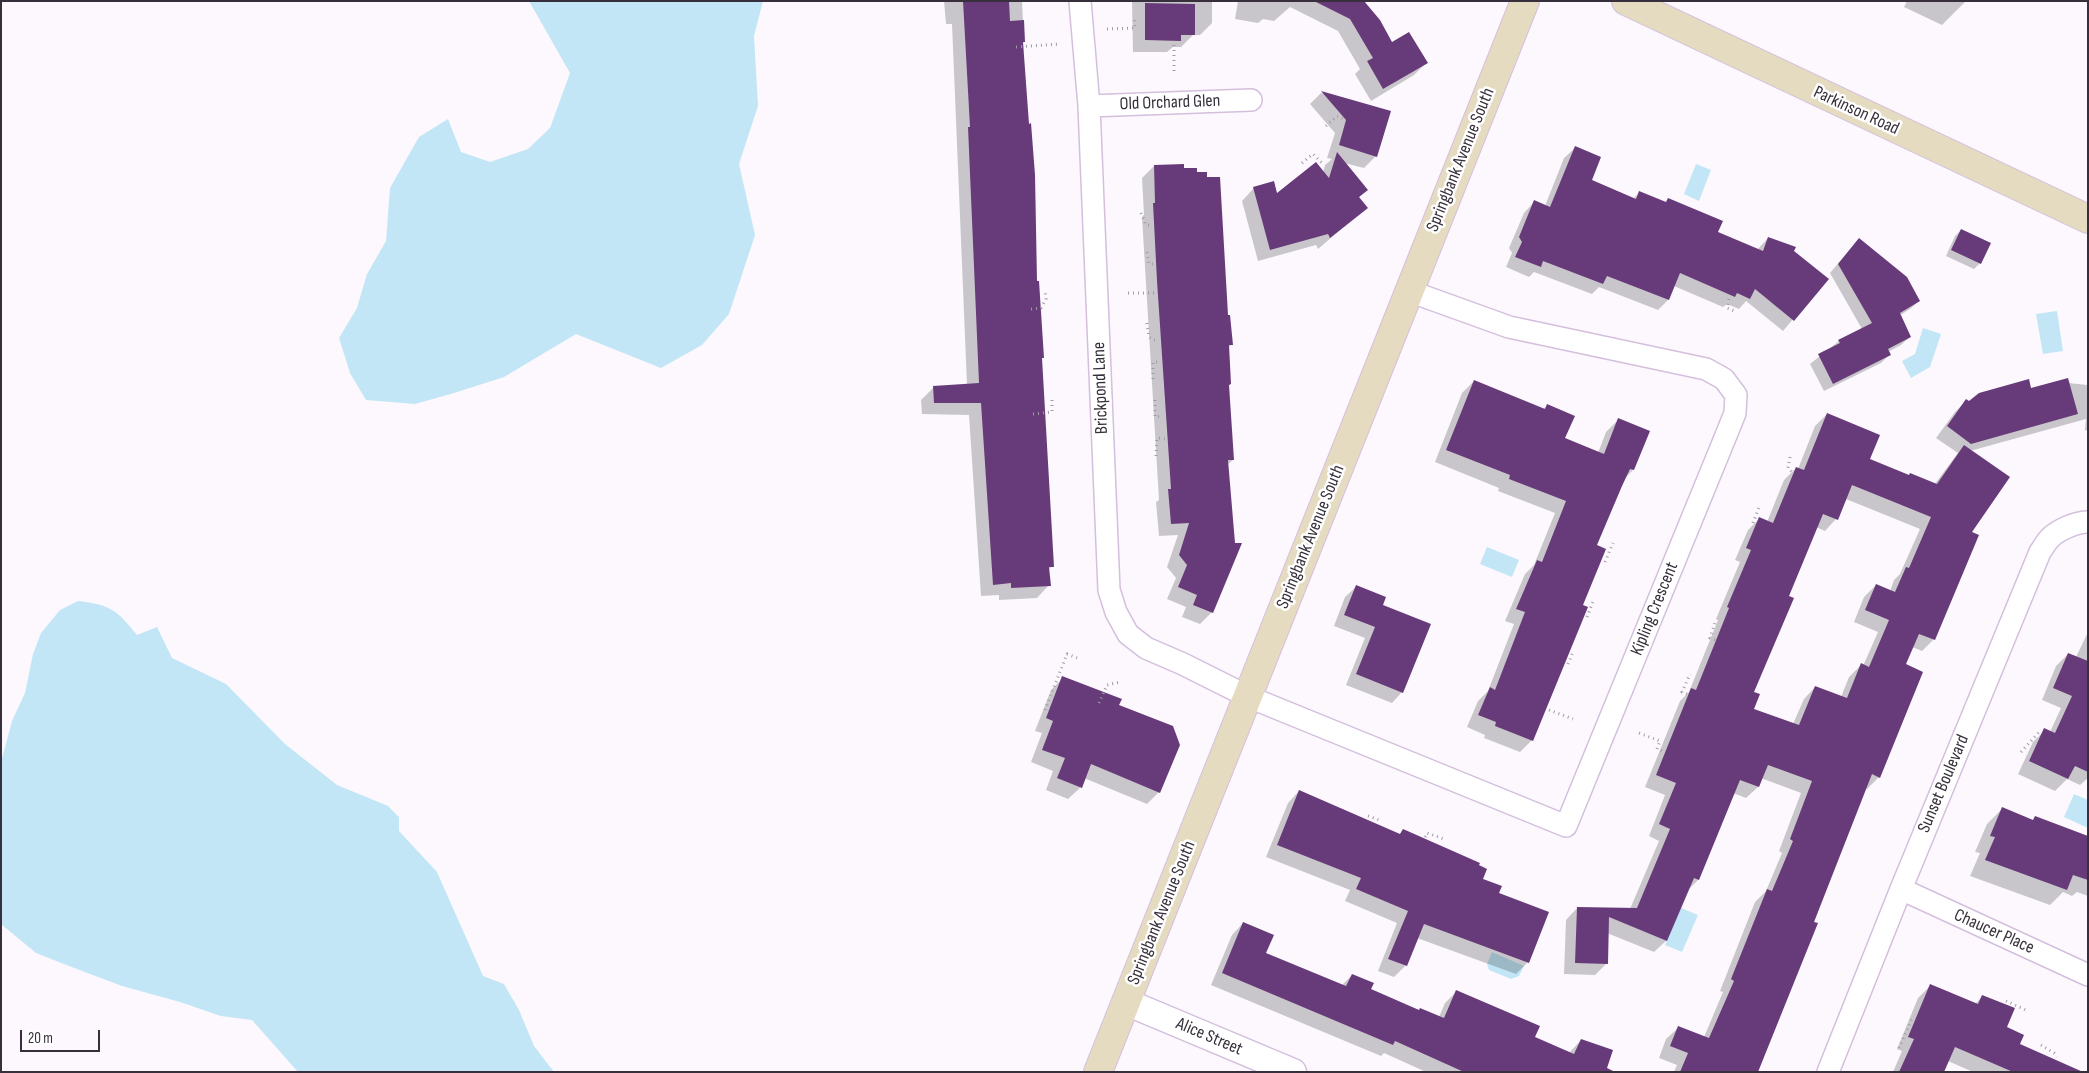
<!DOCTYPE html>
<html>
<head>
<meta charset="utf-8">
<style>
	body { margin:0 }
	#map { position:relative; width:2089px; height:1073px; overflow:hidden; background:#fcf8fe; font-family:"Sofia Sans Condensed",sans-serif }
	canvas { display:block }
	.frame { position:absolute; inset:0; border:2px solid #372f3b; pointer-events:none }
	.scale { position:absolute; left:20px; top:1030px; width:80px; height:22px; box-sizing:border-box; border:2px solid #372f3b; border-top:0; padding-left:6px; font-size:15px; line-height:18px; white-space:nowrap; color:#372f3b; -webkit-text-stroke:4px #fff; paint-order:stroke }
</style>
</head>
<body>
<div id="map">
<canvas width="2089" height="1073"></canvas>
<div class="frame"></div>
<div class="scale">20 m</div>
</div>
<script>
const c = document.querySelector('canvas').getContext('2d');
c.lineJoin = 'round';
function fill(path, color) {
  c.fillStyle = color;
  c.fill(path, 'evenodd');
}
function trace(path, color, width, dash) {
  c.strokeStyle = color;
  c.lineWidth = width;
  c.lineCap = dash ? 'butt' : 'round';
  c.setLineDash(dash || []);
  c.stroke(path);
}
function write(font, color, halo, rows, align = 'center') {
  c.font = font + ' "Sofia Sans Condensed",sans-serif';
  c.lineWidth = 5;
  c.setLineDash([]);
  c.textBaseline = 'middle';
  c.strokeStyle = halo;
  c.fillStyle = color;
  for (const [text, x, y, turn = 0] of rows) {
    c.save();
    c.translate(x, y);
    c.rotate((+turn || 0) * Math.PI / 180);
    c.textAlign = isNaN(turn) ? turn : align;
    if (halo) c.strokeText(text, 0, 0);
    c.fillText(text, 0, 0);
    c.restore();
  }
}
fill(new Path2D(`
	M 529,1 L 763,1 L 754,36 L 758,106 L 739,164 L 755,235 L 729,314 L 702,345 L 661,368 L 576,334 L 504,377 L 454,393 L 415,404 L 366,400 L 350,373 L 339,338 L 357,308 L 367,274 L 386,241 L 390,188 L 419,137 L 448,119 L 461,152 L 490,162 L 528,149 L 550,128 L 570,73 Z
	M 1696,164 L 1711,170 L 1699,201 L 1684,194 Z
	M 2057,311 L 2063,351 L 2043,354 L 2036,314 Z
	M 1923,328 L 1941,334 L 1930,367 L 1911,378 L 1902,361 L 1915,354 Z
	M 1487,547 L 1519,560 L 1512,577 L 1480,564 Z
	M 78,601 C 111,605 117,610 137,635 L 157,627 L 172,658 L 226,684 L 285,744 L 337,785 L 388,806 L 399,817 L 399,831 L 437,872 L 483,976 L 504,984 L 519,1010 L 534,1046 L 554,1072 L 298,1072 L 252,1020 L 221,1016 L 180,1002 L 122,986 L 69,966 L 36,953 L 1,924 L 1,762 L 12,721 L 25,693 L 33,654 L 41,633 L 60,610 Z
	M 2074,794 L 2088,800 L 2088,828 L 2064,817 Z
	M 1681,908 L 1698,915 L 1682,952 L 1665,945 Z
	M 1492,952 L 1524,966 L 1519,976 L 1511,979 L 1489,970 L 1487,964 Z`), '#c2e6f6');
fill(new Path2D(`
	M 944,1 L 1022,1 L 1024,42 L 1022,44 L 1036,283 L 1043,358 L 1040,360 L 1052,566 L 1048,570 L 1049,585 L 1037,598 L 999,600 L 999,595 L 981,596 L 969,415 L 922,414 L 921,400 L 934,387 L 967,385 L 952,24 L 946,24 Z
	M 1132,1 L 1212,1 L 1212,23 L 1200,35 L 1193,35 L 1181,47 L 1173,47 L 1167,52 L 1133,52 Z
	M 1238,1 L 1366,1 L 1365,4 L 1392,44 L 1426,63 L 1414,75 L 1371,101 L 1355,74 L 1360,69 L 1338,31 L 1290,7 L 1274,21 L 1263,19 L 1258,23 L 1235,19 Z
	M 1907,1 L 1966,1 L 1942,25 L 1904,7 Z
	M 1321,93 L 1390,111 L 1376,156 L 1364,168 L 1344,163 L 1366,190 L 1358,198 L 1366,208 L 1318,249 L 1316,245 L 1258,261 L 1242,201 L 1254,188 L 1277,195 L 1323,173 L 1325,165 L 1332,159 L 1327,158 L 1335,133 L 1310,104 Z
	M 1575,148 L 1590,181 L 1633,199 L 1639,193 L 1717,232 L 1757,250 L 1768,238 L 1792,251 L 1827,279 L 1783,331 L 1746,301 L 1739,309 L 1727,304 L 1723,307 L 1674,286 L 1668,300 L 1658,310 L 1599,287 L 1592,294 L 1534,272 L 1529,277 L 1506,267 L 1512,253 L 1509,248 L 1524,213 L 1534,202 L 1545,206 L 1564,158 Z
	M 1154,166 L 1227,316 L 1231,345 L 1228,348 L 1230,384 L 1228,386 L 1233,460 L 1227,465 L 1212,612 L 1200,624 L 1182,617 L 1186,607 L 1167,599 L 1176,578 L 1167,567 L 1178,535 L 1159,536 L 1156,502 L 1159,500 L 1142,217 L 1144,215 L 1142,178 Z
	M 1961,230 L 1980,263 L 1974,269 L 1946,256 L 1955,236 Z
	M 1851,248 L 1919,301 L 1910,309 L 1899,316 L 1910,337 L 1901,345 L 1888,352 L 1890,354 L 1881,363 L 1824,391 L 1810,364 L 1839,341 L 1862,329 L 1830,273 Z
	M 1474,381 L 1543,409 L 1547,406 L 1563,439 L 1598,453 L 1606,432 L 1618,420 L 1633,470 L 1623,480 L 1595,546 L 1581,605 L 1532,740 L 1520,752 L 1484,738 L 1485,735 L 1467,727 L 1478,701 L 1488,691 L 1514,624 L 1505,621 L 1525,574 L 1534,565 L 1555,513 L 1498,491 L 1499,488 L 1435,462 L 1462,393 Z
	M 2068,383 L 2088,385 L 2088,431 L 2085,430 L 2086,419 L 1970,451 L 1971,532 L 1934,639 L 1922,651 L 1912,647 L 1904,665 L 1879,777 L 1867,789 L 1865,788 L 1757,1072 L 1674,1072 L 1677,1065 L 1659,1058 L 1666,1039 L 1678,1028 L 1704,1037 L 1723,992 L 1720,991 L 1755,902 L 1766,891 L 1782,853 L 1779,851 L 1801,793 L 1761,778 L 1758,787 L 1746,798 L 1733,793 L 1698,880 L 1687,891 L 1666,941 L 1654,952 L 1607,933 L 1607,963 L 1595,975 L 1564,974 L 1566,920 L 1577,908 L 1630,909 L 1659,841 L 1649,836 L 1665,795 L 1645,787 L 1680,701 L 1689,692 L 1718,620 L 1716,619 L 1740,562 L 1735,560 L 1748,530 L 1759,519 L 1767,522 L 1784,480 L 1796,468 L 1798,469 L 1815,426 L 1827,414 L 1869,460 L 1934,485 L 1958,453 L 1936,438 L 1955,412 L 1966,401 L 1969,403 ZM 1846,499 L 1920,529 L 1900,574 L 1894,580 L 1890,591 L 1876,585 L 1864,597 L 1854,622 L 1878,632 L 1863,666 L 1861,665 L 1849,677 L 1841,697 L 1815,687 L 1804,699 L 1793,724 L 1752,709 L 1753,693 L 1787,596 L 1816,527 L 1825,531 L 1836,519 Z
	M 1356,587 L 1382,606 L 1402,692 L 1392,703 L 1346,685 L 1365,638 L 1334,626 L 1345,597 Z
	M 2088,632 L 2088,778 L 2080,785 L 2067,779 L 2055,791 L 2018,774 L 2033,742 L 2045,730 L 2050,732 L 2061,708 L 2042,700 L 2056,666 L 2068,654 L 2076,657 Z
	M 1063,678 L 1118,706 L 1159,792 L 1147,804 L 1084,778 L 1081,787 L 1068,799 L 1046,790 L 1053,771 L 1031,762 L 1042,733 L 1035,731 L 1051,690 Z
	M 1299,791 L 1399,835 L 1403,831 L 1481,880 L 1498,893 L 1547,912 L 1528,962 L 1516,974 L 1417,938 L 1406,965 L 1394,977 L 1378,971 L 1397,923 L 1345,901 L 1350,890 L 1266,857 L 1288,803 Z
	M 2003,808 L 2032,821 L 2036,817 L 2088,838 L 2088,896 L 2077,892 L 2072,896 L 2063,892 L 2050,905 L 1970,876 L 1980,853 L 1975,852 L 1987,824 Z
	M 1243,923 L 1265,954 L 1341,986 L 1352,975 L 1369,990 L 1419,1011 L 1439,1017 L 1445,1003 L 1457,991 L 1533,1038 L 1569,1053 L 1581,1040 L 1607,1072 L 1426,1072 L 1384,1053 L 1381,1056 L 1211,985 L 1232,935 Z
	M 1931,985 L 1975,1004 L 1983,996 L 2019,1045 L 2075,1072 L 1973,1072 L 1948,1061 L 1943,1072 L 1893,1072 L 1902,1051 L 1897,1049 L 1918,998 Z`), '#0003');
fill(new Path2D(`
	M 963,1 L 1009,1 L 1010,21 L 1024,20 L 1025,42 L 1023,42 L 1029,124 L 1031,123 L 1035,175 L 1037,281 L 1039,281 L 1044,358 L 1042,358 L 1054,567 L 1049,567 L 1051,586 L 1011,588 L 1011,583 L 993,585 L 981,403 L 934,403 L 933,386 L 979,383 L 968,127 L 970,127 Z
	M 1314,1 L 1364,1 L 1380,20 L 1392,42 L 1409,32 L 1428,63 L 1383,89 L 1367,61 L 1373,58 L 1350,19 Z
	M 1145,3 L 1195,4 L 1195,35 L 1181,35 L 1181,41 L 1145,40 Z
	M 1321,91 L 1391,111 L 1377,157 L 1339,145 L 1346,120 Z
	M 1575,146 L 1601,157 L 1592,180 L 1636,199 L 1639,191 L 1666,202 L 1668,198 L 1723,221 L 1718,232 L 1763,251 L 1768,237 L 1796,247 L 1794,251 L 1829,279 L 1794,321 L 1755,289 L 1750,299 L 1737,293 L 1735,297 L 1680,273 L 1669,300 L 1607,276 L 1603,284 L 1543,261 L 1541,267 L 1515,257 L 1522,242 L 1519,237 L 1534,200 L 1550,207 Z
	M 1337,152 L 1368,190 L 1359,197 L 1368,208 L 1330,238 L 1328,234 L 1270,250 L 1253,187 L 1274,181 L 1277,193 L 1316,162 L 1329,178 Z
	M 1184,164 L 1184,168 L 1197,168 L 1197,172 L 1207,172 L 1207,177 L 1220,177 L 1228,315 L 1230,315 L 1233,345 L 1229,345 L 1231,384 L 1229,385 L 1234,460 L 1228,460 L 1235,543 L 1242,543 L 1213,613 L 1193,605 L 1197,595 L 1178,587 L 1187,565 L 1179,555 L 1189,523 L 1171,524 L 1168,489 L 1171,489 L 1157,281 L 1153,203 L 1155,203 L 1154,165 Z
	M 1961,229 L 1991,243 L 1981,264 L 1951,250 Z
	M 1859,238 L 1907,277 L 1920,301 L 1900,313 L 1911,337 L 1888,349 L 1891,355 L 1833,384 L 1818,354 L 1840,343 L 1838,340 L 1872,323 L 1838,264 Z
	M 2068,378 L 2078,414 L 1971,444 L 1947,426 L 1966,399 L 1969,401 L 1979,393 L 2029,379 L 2031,388 Z
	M 1474,380 L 1545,409 L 1547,404 L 1575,416 L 1565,438 L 1604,454 L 1618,418 L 1650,431 L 1634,470 L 1630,469 L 1622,486 L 1597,545 L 1606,549 L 1583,605 L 1588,607 L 1533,741 L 1495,726 L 1496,722 L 1478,715 L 1490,687 L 1495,690 L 1525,612 L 1516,609 L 1537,560 L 1542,562 L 1566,501 L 1509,479 L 1510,475 L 1446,450 Z
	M 1827,413 L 1880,435 L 1870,459 L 1909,475 L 1910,473 L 1937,484 L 1964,445 L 2010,477 L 1972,532 L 1979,535 L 1935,640 L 1919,634 L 1906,664 L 1923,672 L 1880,778 L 1872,774 L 1814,922 L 1818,923 L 1758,1072 L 1680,1072 L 1688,1053 L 1670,1046 L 1678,1026 L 1709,1038 L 1734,981 L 1731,979 L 1767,889 L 1772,891 L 1793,841 L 1790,839 L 1812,781 L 1768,765 L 1759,787 L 1740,780 L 1699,880 L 1694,878 L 1667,941 L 1609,917 L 1608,964 L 1575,963 L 1577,907 L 1637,908 L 1670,829 L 1659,824 L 1676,783 L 1656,775 L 1691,688 L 1696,690 L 1729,608 L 1727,607 L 1751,550 L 1746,548 L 1759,517 L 1773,523 L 1796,467 L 1804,470 ZM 1852,485 L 1931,517 L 1909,568 L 1906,567 L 1895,592 L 1876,584 L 1865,610 L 1889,620 L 1869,667 L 1861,663 L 1847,698 L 1815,686 L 1799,725 L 1754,709 L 1760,694 L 1754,692 L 1794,598 L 1789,596 L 1823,514 L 1838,520 Z
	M 1356,585 L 1386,597 L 1383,605 L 1431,624 L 1403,693 L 1356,674 L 1375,627 L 1344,615 Z
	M 2068,653 L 2088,661 L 2088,772 L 2075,766 L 2068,779 L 2029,761 L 2044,728 L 2055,733 L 2072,696 L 2053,688 Z
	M 1062,676 L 1122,699 L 1119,705 L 1173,726 L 1180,745 L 1160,793 L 1091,764 L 1082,788 L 1057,778 L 1065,758 L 1042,750 L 1053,721 L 1046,718 Z
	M 1299,790 L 1400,834 L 1403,829 L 1480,863 L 1479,865 L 1487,869 L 1483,879 L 1502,886 L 1499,893 L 1549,912 L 1529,963 L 1424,924 L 1407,966 L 1388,959 L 1408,911 L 1356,889 L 1361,878 L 1277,845 Z
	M 2002,807 L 2033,820 L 2035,816 L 2088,836 L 2088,880 L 2073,875 L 2067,890 L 1985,860 L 1995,837 L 1990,836 Z
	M 1243,922 L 1274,935 L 1266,953 L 1346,986 L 1352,974 L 1374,983 L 1371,989 L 1419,1010 L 1420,1008 L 1444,1018 L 1456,990 L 1540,1026 L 1535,1037 L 1574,1054 L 1581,1039 L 1613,1050 L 1607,1068 L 1615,1072 L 1464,1072 L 1395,1041 L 1393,1045 L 1222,973 Z
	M 1930,984 L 1978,1004 L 1982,995 L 2015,1008 L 2007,1027 L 2024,1035 L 2020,1044 L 2083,1072 L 2013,1072 L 1955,1047 L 1944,1072 L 1899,1072 L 1914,1039 L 1908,1037 Z`), '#673b79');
const minor = new Path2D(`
	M 1080,1 L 1089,106 L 1109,590 L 1116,612 L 1128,634 L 1146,648 L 1183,664 L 1249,697 L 1566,826 L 1727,433 L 1735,413 L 1736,395 L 1724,379 L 1706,369 L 1509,327 L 1409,291
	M 1089,106 L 1251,100
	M 1901,889 L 2088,975
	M 1828,1072 L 1901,889 L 2040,552 C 2043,548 2046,542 2050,538 C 2058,530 2076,522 2088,522`);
const tertiary = new Path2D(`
	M 1126,1002 L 1293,1072`);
const secondary = new Path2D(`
	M 1626,1 L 2088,219
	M 1098,1072 L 1525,1`);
trace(minor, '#d4bfdd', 24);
trace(tertiary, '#d4bfdd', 29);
trace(secondary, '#d4bfdd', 30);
trace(new Path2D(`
	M 1107,29 L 1135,28 L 1134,17
	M 1016,47 L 1060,44
	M 1174,71 L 1174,41
	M 1326,126 L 1337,116 L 1344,119
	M 1302,163 L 1313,154 L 1323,164
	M 1141,213 L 1146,225 L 1153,225
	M 1147,252 L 1149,264 L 1155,264
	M 1128,293 L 1155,293
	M 1729,299 L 1727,308 L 1737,312
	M 1031,309 L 1041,308 L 1046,299 L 1045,291
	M 1147,323 L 1149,337 L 1153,340 L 1159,340
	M 1153,379 L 1153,362 L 1161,362
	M 1155,400 L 1155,417 L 1162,416
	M 1033,414 L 1052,412 L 1052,397
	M 1156,456 L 1157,438 L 1166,439
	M 1790,457 L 1788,468 L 1792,472
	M 1753,523 L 1760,505
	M 1605,562 L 1613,543
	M 1587,617 L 1594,599
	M 1715,640 L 1710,638 L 1716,620
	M 1568,664 L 1573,652
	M 1687,694 L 1682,692 L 1690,674
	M 1099,703 L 1107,685 L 1120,682
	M 1045,710 L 1067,654 L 1080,659
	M 1549,710 L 1573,719
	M 1639,733 L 1660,741 L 1657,749 L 1662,751
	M 2021,752 L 2041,730
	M 1368,816 L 1382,821
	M 1425,837 L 1427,833 L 1444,839
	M 2006,1001 L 2028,1011
	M 2041,1045 L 2054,1053 L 2057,1057
	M 1899,1048 L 1913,1016`), '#a19ba4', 3, [1, 4]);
trace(minor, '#fff', 21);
trace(tertiary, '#fff', 26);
trace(secondary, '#e4dbc1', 28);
write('18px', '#372f3b', '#fff', [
	["Old Orchard Glen",1170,103,-2],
	["Parkinson Road",1856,111,25],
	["Springbank Avenue South",1461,160,-68],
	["Brickpond Lane",1101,388,-92],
	["Springbank Avenue South",1311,537,-68],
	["Kipling Crescent",1655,609,-68],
	["Sunset Boulevard",1944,784,-67],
	["Springbank Avenue South",1162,913,-68],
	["Chaucer Place",1994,932,24],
	["Alice Street",1209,1037,23]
]);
</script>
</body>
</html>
